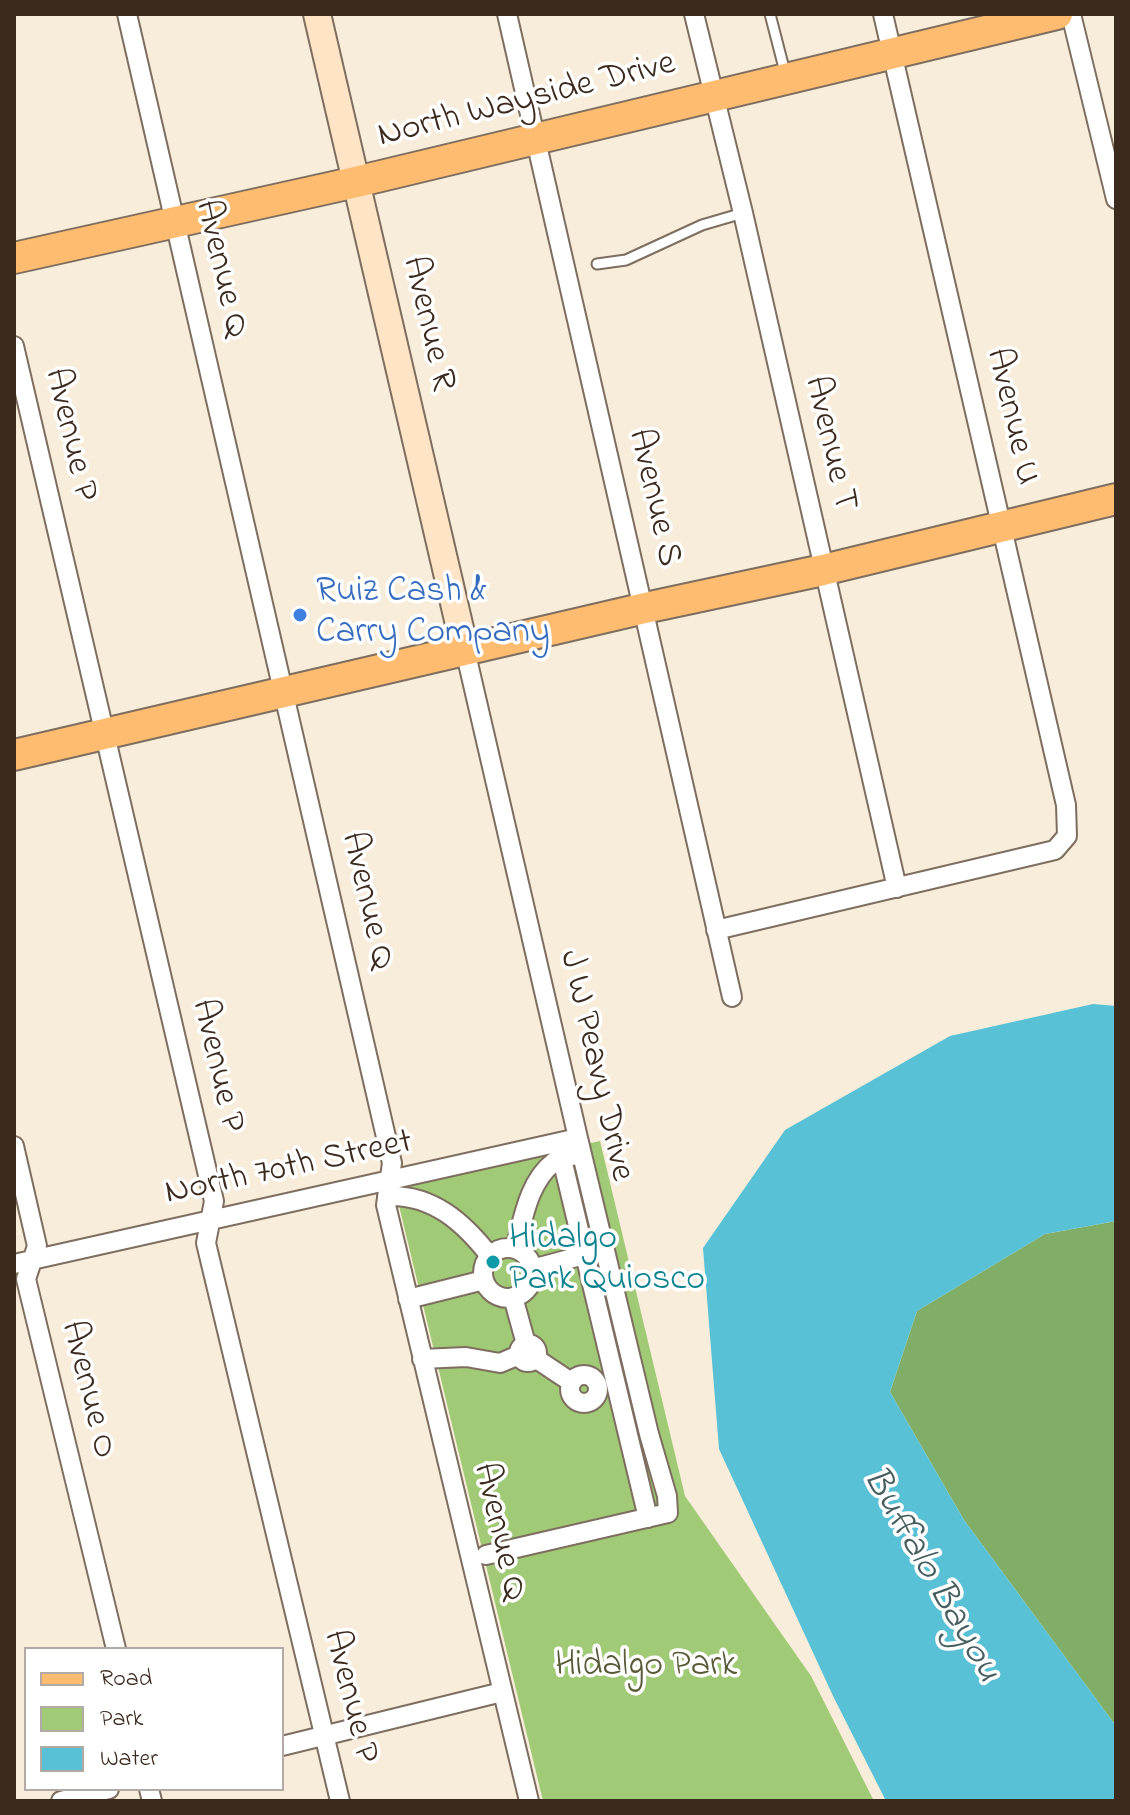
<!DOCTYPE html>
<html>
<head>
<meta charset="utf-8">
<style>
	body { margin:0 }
	#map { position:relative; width:1130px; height:1815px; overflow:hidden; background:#f7edda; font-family:"Indie Flower",sans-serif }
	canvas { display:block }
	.frame { position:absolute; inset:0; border:16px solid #3b2a1e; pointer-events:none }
	.legend { position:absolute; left:24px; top:1647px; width:260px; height:144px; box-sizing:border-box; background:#fff; border:2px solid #b1aaa5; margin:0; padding:10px 14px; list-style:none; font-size:24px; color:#3b2a1e }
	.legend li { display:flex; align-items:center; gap:16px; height:40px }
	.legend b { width:40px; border:2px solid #b1aaa5 }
</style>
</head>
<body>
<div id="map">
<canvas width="1130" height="1815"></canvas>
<div class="frame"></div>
<ul class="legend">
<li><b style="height:10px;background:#febc70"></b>Road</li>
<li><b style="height:22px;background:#a1ca76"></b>Park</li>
<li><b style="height:22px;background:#59c1d6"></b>Water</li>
</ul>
</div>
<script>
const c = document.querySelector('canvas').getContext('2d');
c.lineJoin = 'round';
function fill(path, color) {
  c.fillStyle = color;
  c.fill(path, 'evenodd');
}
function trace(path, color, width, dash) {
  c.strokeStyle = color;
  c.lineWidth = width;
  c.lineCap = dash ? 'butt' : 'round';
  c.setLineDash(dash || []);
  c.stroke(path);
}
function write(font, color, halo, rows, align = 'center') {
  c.font = font + ' "Indie Flower",sans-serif';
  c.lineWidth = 7;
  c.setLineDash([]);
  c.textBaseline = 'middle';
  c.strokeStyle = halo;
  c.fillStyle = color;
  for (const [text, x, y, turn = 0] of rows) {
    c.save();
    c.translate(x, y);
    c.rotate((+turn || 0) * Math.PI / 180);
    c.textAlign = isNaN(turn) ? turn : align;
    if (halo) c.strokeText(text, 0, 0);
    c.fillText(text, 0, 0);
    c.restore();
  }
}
fill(new Path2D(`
	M 600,1141 L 685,1496 L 811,1676 L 874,1801 L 543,1801 L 394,1185 Z`), '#a1ca76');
fill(new Path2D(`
	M 1116,1221 L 1116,1726 L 964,1520 L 890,1392 L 917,1311 L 1045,1234 Z`), '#80ae67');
fill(new Path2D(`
	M 1093,1004 L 1116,1006 L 1116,1221 L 1045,1234 L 917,1311 L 890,1392 L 964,1520 L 1116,1726 L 1116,1801 L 886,1801 L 834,1698 L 719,1449 L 703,1248 L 785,1130 L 950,1036 Z`), '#59c1d6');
const lane = new Path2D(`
	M 770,14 L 786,76
	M 597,264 L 626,260 L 702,225 L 743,213`);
const street = new Path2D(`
	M 127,14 L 392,1163 L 386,1205 L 529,1801
	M 507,14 L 732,997
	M 694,14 L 743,213 L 897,888
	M 1071,14 L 1116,199
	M 14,346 L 214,1201 L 206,1243 L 340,1801
	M 465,650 L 578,1138 L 649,1434 L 667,1496 L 668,1513 L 486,1555
	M 716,930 L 1055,850 L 1067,836 L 1066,805 L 883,14
	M 14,1146 L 37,1246 L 26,1279 L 116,1649
	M 562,1159 L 648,1518
	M 387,1196 C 433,1194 464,1223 490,1256
	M483 1273a25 25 0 1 1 50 0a25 25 0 1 1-50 0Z
	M 515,1249 C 523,1220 528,1182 554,1162 C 559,1158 567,1157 572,1156
	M 14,1264 L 578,1138
	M 532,1269 L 584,1255
	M 513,1297 L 526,1344
	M 408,1299 L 484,1280
	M519 1353a9 9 0 1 1 18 0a9 9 0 1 1-18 0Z
	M 535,1358 L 571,1382
	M 422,1359 L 466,1357 L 500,1363 L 519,1355
	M570 1389a14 14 0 1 1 28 0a14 14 0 1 1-28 0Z
	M 282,1746 L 502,1692
	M 149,1789 L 152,1801
	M 61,1801 L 109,1789`);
const secondary = new Path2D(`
	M 317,14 L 465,650`);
const primary = new Path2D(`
	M 14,258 L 356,182 L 1057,14
	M 14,755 L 645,608 L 823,570 L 1116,499`);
trace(lane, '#7d6e60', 13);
trace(street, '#7d6e60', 22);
trace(secondary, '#7d6e60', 30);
trace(primary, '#7d6e60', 34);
trace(lane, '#fff', 9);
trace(street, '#fff', 18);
trace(secondary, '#ffe4c6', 26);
trace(primary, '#febc70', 30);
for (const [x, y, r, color] of [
	[300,615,8,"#3f7fe0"],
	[493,1262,8,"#0f9aa8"]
]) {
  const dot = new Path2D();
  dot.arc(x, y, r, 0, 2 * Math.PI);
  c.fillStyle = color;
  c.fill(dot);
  trace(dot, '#fff', 3);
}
write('36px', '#3b2a1e', '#fff', [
	["North Wayside Drive",527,102,-14],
	["Avenue Q",219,269,77],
	["Avenue R",426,324,77],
	["Avenue U",1010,417,77],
	["Avenue P",68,435,77],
	["Avenue T",828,444,77],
	["Avenue S",652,498,77],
	["Avenue Q",365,901,77],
	["Avenue P",215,1066,77],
	["J W Peavy Drive",594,1066,77],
	["North 70th Street",289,1170,-12],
	["Avenue O",86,1390,76],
	["Avenue Q",497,1532,77],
	["Avenue P",348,1697,76]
]);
write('36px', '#366cbe', '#fff', [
	["Ruiz Cash &",316,594],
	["Carry Company",316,635]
], 'left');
write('36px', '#0d838f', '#fff', [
	["Hidalgo",509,1241],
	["Park Quiosco",509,1282]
], 'left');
write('36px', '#5a5a38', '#fff', [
	["Hidalgo Park",646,1668]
]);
write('italic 38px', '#465f5e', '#fff', [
	["Buffalo Bayou",929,1576,60]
]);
</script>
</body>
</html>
